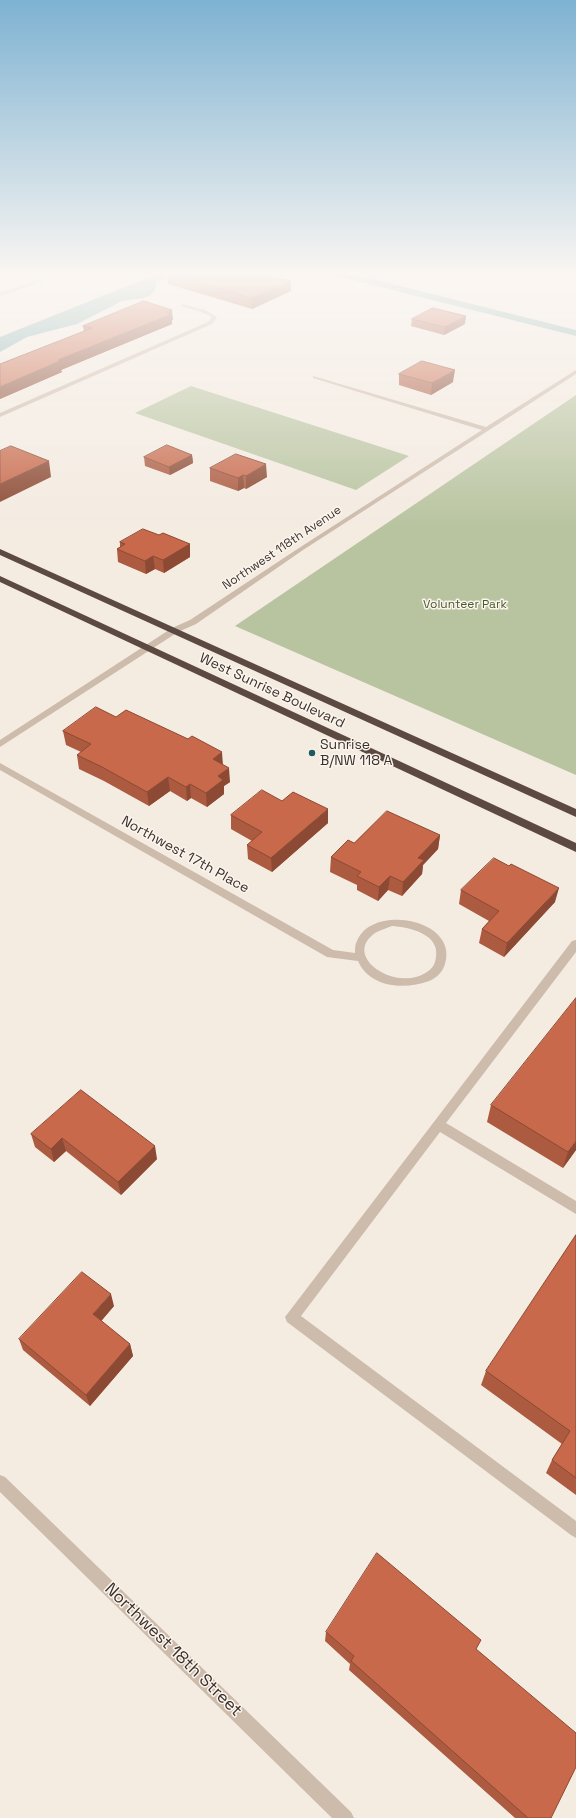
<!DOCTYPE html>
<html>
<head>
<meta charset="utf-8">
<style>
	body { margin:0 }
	canvas { display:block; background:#f4ebe1 }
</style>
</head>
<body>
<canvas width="576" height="1818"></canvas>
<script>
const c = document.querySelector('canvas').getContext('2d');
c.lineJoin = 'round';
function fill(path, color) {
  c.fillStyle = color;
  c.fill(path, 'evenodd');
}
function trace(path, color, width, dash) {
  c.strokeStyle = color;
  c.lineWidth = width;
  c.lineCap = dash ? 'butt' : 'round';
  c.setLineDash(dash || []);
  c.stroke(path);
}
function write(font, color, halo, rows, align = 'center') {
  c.font = font + ' "Space Grotesk",sans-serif';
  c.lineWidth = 3;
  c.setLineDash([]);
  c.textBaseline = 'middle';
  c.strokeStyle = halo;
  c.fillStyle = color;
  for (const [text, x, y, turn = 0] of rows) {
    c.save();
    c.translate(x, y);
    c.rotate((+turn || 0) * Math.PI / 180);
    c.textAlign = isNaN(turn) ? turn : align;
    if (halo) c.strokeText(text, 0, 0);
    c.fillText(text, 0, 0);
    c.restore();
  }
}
fill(new Path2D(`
	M 191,386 L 409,456 L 356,490 L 135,413 Z
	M 576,395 L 576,775 L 235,626 Z`), '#b8c4a0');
fill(new Path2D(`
	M 160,273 L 179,273 L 156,283 L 156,287 L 151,295 L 143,298 L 122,301 L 77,324 L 27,337 L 0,352 L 0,337 Z`), '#7fb0b2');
fill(new Path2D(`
	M 332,273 L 348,273 L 576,330 L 576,336 L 333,275 Z`), '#7fb0b2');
fill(new Path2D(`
	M 59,273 L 65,273 L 0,296 L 0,293 Z
	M 181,304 L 205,310 L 217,317 L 212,324 L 0,417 L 0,413 L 208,322 L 212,317 L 201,312 L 181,306 Z
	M 576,370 L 576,374 L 303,550 L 196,624 L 178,632 L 0,747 L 0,740 L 172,628 L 190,620 L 299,548 L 482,430 L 313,378 L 313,376 L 486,427 Z
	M 0,763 L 333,950 L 355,953 C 355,949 355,944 357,941 C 372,903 459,919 445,964 C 443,971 437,978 429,981 C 405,990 370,988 358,961 L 327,957 L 0,770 ZM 392,926 C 409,927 440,934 436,957 C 435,964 433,968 427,972 C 397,993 341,957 375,933 C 380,930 387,928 392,926 Z
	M 576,940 L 576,952 L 446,1123 L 576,1201 L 576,1214 L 440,1132 L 301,1316 L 576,1521 L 576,1538 L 571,1535 L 287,1322 L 285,1317 L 572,941 Z
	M 0,1475 L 5,1477 L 351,1812 L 354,1818 L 332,1818 L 0,1492 Z`), '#cdbbac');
fill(new Path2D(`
	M 0,549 L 576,809 L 576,817 L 0,555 Z
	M 0,576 L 576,843 L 576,852 L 0,582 Z`), '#5c4a42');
fill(new Path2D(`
	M 167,274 L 291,291 L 252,309 L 168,284 Z
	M 412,319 L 465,324 L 444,335 L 411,326 Z
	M 172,320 L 172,324 L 61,370 L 62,372 L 0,399 L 0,364 L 84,332 L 83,326 L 173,320 Z
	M 399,374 L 453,382 L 431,395 L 399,385 Z
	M 192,455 L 193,463 L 170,475 L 145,466 L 144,457 Z
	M 210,468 L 267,477 L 246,489 L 244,488 L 238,491 L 210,481 Z
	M 159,535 L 190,544 L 190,557 L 164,573 L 155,569 L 146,574 L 118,562 L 117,549 L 120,547 L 120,542 Z
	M 116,717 L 188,739 L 223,765 L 230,782 L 224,786 L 224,794 L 207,807 L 191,798 L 187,801 L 170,791 L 149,806 L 104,781 L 79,769 L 77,755 L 81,752 L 66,745 L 63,731 Z
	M 231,815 L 328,823 L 272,872 L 248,859 L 247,845 L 252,841 L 231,829 Z
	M 440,835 L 438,849 L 423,865 L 422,874 L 402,896 L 388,890 L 378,901 L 357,890 L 357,885 L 330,872 L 331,857 L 354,843 Z
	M 461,890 L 555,902 L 504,957 L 479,943 L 482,929 L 489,921 L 459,904 Z
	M 81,1090 L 157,1159 L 121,1195 L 66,1151 L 54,1162 L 35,1147 L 31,1134 Z
	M 491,1105 L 576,1150 L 563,1168 L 487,1122 Z
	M 576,1235 L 576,1495 L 546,1473 L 552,1460 L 562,1444 L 481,1385 L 486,1371 Z
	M 114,1306 L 101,1321 L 130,1344 L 133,1356 L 90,1406 L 23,1350 L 19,1339 Z
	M 326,1632 L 476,1650 L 551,1818 L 515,1818 L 349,1670 L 350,1664 L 325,1641 Z`), '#ac5a40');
fill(new Path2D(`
	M 291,281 L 291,291 L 252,309 L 252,298 Z
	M 172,310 L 173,320 L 172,320 L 172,324 L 61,370 L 62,372 L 0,399 L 0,387 L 58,360 Z
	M 466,316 L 465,324 L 444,335 L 445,327 Z
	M 455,370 L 453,382 L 431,395 L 432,383 Z
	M 192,455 L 193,463 L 170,475 L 169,467 Z
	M 49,461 L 51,477 L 0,502 L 0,484 Z
	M 266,464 L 267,477 L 246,489 L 246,476 Z
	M 243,475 L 244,488 L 238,491 L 238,478 Z
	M 190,544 L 190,557 L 164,573 L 163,560 Z
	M 153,556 L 155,569 L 146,574 L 145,561 Z
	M 222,752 L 223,766 L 213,759 Z
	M 229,768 L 230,782 L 224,786 L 224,794 L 207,807 L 206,793 L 218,776 Z
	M 168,777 L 170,791 L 149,806 L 147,792 Z
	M 190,784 L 191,798 L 187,801 L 186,787 Z
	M 328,809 L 328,823 L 272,872 L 271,858 Z
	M 440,835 L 438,849 L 423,865 L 422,874 L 402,896 L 403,882 L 418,858 Z
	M 390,876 L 388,890 L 378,901 L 379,887 Z
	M 559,888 L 555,902 L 504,957 L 507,943 Z
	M 62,1138 L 66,1151 L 54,1162 L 51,1149 Z
	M 576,1141 L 576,1150 L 563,1168 L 568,1152 Z
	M 155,1146 L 157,1159 L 121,1195 L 118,1182 Z
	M 111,1294 L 114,1306 L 97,1326 L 93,1314 Z
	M 130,1344 L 133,1356 L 90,1406 L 86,1395 Z`), '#8c4a34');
const building = new Path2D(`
	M 169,273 L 246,273 L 252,274 L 256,273 L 291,281 L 252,298 L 167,274 Z
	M 144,301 L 172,310 L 166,312 L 172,314 L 58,360 L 60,361 L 0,387 L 0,364 L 92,328 L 83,326 Z
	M 433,308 L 466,316 L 445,327 L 412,319 Z
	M 422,361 L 455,370 L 432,383 L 399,374 Z
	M 167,445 L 192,455 L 169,467 L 144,457 Z
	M 11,446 L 49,461 L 0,484 L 0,451 Z
	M 236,454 L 266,464 L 246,476 L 243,475 L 238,478 L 210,468 Z
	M 143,529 L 159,535 L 163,533 L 190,544 L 163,560 L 153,556 L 145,561 L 117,549 L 125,544 L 120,542 Z
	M 96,707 L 116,717 L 126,710 L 188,739 L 192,736 L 222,752 L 213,759 L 229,768 L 218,776 L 223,780 L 206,793 L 190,784 L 186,787 L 168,777 L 147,792 L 102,767 L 77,755 L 91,744 L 63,731 Z
	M 262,790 L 282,801 L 293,792 L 328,809 L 271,858 L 247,845 L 262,832 L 231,815 Z
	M 387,811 L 440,835 L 418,858 L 424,860 L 403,882 L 390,876 L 379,887 L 357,876 L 361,872 L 331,857 L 348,840 L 354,843 Z
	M 494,858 L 509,866 L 511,864 L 559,888 L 507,943 L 482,929 L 499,911 L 461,890 Z
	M 576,998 L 576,1141 L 568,1152 L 491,1105 Z
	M 81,1090 L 155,1146 L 118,1182 L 62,1138 L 51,1149 L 31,1134 Z
	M 576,1235 L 576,1478 L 552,1460 L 570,1431 L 486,1371 Z
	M 82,1272 L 111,1294 L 93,1314 L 130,1344 L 86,1395 L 19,1339 Z
	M 377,1553 L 481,1640 L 476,1649 L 576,1733 L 576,1767 L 551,1818 L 528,1818 L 351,1661 L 354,1656 L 326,1632 Z`);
fill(building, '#c8694b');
trace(building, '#8c4a34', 1);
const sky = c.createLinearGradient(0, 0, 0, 527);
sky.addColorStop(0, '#7eb2d2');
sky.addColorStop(0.52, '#faf6f2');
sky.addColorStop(1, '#faf6f200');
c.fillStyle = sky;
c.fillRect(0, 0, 576, 527);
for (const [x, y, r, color] of [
	[312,753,4,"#1f5a5e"]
]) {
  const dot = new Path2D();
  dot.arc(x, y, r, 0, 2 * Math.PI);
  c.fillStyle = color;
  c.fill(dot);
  trace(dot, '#fbf5ee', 1.5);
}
write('12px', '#3b302b', '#fbf5ee', [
	["Northwest 118th Avenue",282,548,-34]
]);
write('12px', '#4a5a2e', '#fbf5ee', [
	["Volunteer Park",465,605]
]);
write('14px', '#3b302b', '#fbf5ee', [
	["West Sunrise Boulevard",272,691,25],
	["Northwest 17th Place",185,855,29]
]);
write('14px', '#3b302b', '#fbf5ee', [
	["Sunrise",320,745],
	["B/NW 118 A",320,761]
], 'left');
write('17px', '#3b302b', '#fbf5ee', [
	["Northwest 18th Street",173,1650,44]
]);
</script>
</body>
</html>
